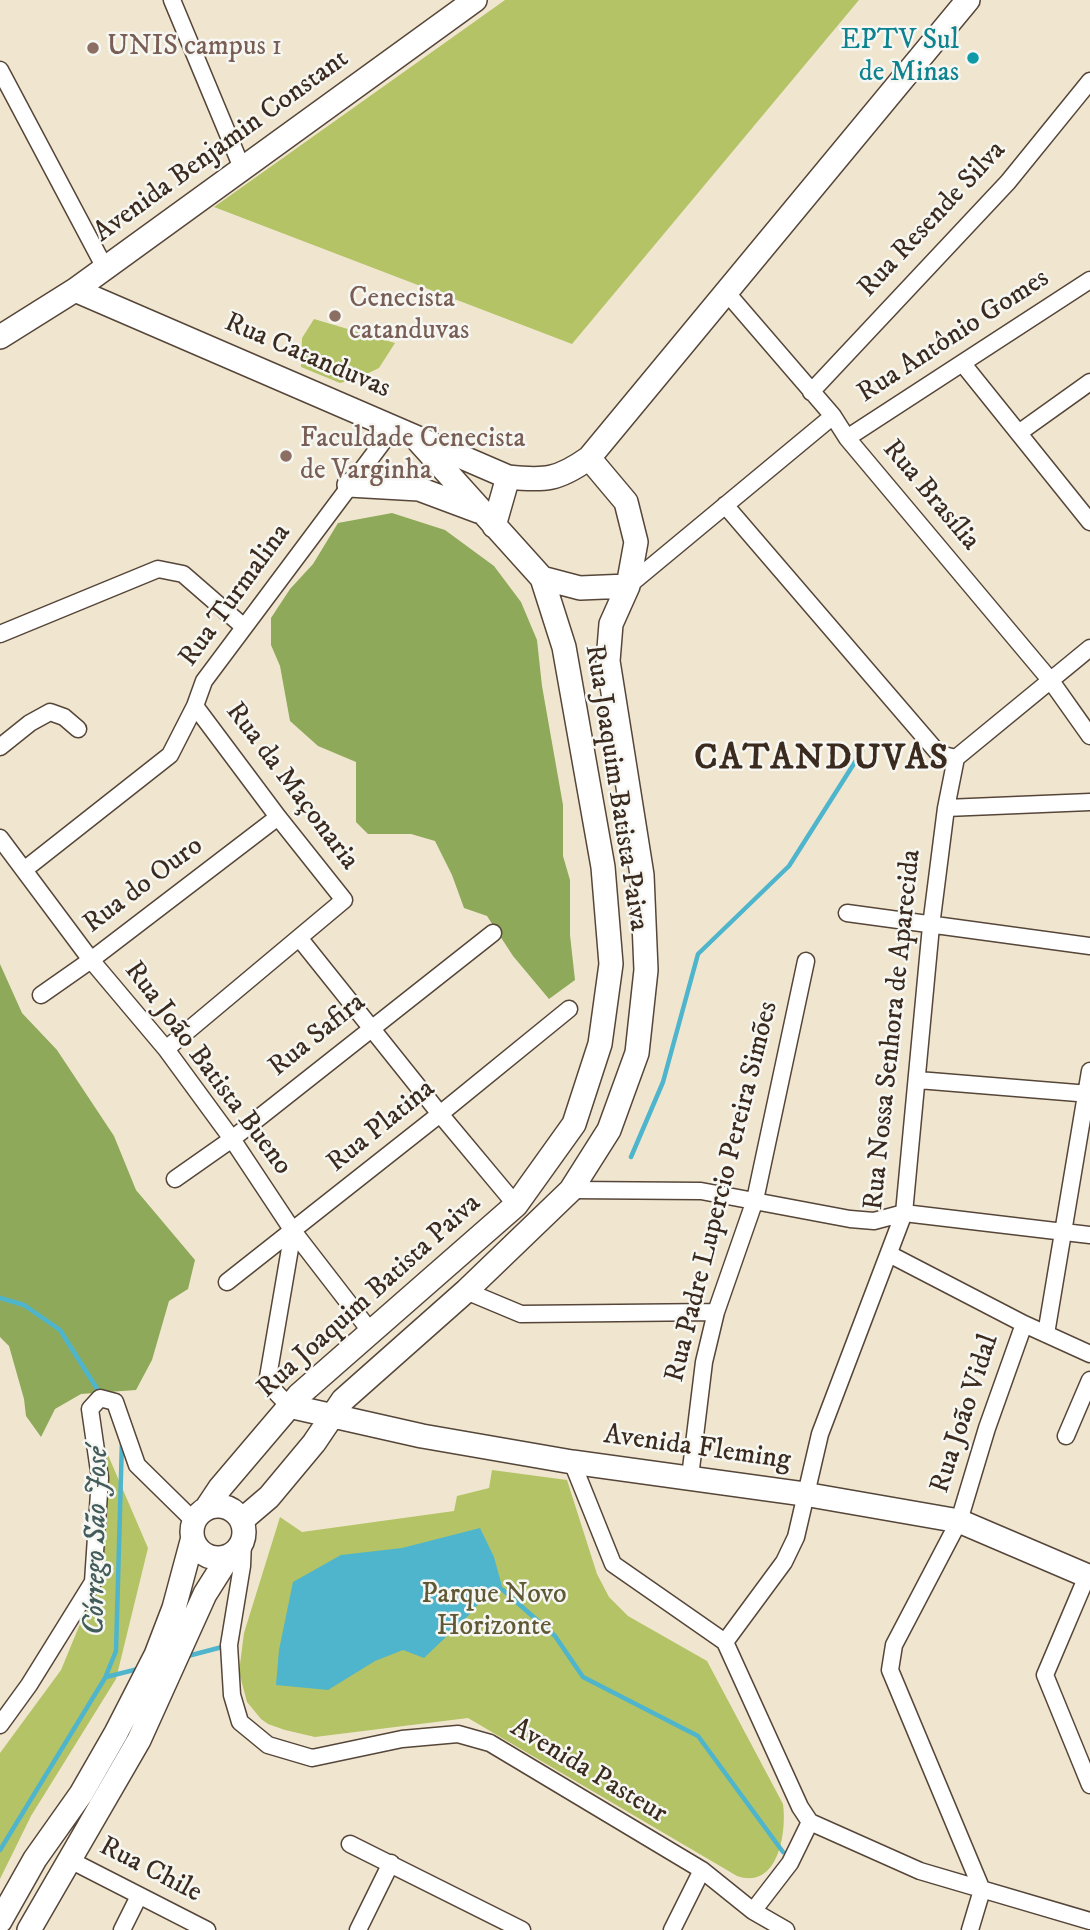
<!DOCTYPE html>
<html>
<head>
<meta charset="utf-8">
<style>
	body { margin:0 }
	canvas { display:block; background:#f0e6cf }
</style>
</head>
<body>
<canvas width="1090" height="1930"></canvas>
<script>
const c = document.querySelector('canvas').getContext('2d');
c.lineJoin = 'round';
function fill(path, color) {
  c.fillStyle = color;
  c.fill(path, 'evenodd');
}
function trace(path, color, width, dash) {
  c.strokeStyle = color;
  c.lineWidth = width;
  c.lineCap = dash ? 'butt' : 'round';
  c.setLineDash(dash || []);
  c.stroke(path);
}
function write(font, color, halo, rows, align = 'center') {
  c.font = font + ' "IM FELL DW Pica",serif';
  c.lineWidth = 5;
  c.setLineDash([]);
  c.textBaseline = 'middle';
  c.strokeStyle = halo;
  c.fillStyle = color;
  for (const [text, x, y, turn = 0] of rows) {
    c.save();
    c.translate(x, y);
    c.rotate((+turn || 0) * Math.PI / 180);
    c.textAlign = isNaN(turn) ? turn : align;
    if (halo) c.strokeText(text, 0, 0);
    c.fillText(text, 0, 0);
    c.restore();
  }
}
fill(new Path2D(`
	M 505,0 L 859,0 L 572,344 L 214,207 Z
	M 314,319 L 395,343 L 379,368 L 356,379 L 340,383 L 301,367 L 302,338 Z
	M 105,1448 L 148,1548 L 116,1679 L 31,1816 L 0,1879 L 0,1753 L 61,1670 L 101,1573 Z
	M 492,1470 L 567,1480 L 597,1574 L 609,1597 L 628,1616 L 707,1661 L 783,1804 C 787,1833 778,1890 737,1876 L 468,1718 L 315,1737 L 285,1730 L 268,1724 L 261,1719 L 247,1702 L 239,1672 L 244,1633 L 280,1517 L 302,1532 L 454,1511 L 457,1496 L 489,1488 Z`), '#b4c366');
fill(new Path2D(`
	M 392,513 L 445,530 L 494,566 L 521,602 L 537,640 L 542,686 L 563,805 L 563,856 L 570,880 L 570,935 L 575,980 L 549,999 L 513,956 L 487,916 L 464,908 L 452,875 L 435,841 L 411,834 L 368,834 L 356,822 L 356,762 L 318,746 L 290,721 L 280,666 L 271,645 L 271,618 L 290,589 L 313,564 L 338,523 Z
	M 0,964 L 22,1013 L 57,1050 L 114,1136 L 136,1190 L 195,1260 L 188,1289 L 169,1301 L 152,1360 L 136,1390 L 81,1394 L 55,1409 L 41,1437 L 26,1416 L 24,1399 L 9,1346 L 0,1337 Z`), '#8fa95b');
fill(new Path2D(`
	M 480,1528 L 494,1557 L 503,1590 L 486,1595 L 469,1615 L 424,1658 L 403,1650 L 375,1661 L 328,1690 L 276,1685 L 279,1650 L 293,1582 L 341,1555 L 402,1548 Z`), '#4eb5cc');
trace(new Path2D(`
	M 631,1157 L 663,1082 L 698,954 L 789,866 L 862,751
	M 0,1298 L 24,1305 L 60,1330 L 101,1395
	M 503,1590 L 555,1636 L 583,1677 L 698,1736 L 783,1852
	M 184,1657 L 226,1646
	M 106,1677 L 142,1668
	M 0,1850 L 105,1678 L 116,1651 L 122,1440`), '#4eb5cc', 4.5);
const street = new Path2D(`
	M 172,0 L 242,168
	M 0,70 L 105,268
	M 727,293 L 833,416 L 847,438 L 1051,681 L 1090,736
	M 963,364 L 1090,522
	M 811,392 L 1008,182 L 1090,81
	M 1020,432 L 1090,382
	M 847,438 L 1090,280
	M 725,505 L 939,754 L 956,758
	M 628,586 L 833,416
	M 0,634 L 158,569 L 183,574 L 244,627
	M 0,747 L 30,723 L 50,712 L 64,717 L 78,729
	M 946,808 L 1090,802
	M 0,838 L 91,960 L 166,1049 L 232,1139 L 293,1231 L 371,1332
	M 24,870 L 170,755 L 195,706 L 204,681 L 394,427
	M 847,913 L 1090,946
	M 300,939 L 440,1114 L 516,1205
	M 41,995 L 91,960 L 278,817
	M 166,1049 L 344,900 L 278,817 L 195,706
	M 918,1080 L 1090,1094
	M 175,1179 L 232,1139 L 493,933
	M 571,1190 L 701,1191 L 850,1219 L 874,1221 L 904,1213 L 1090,1235
	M 889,1254 L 1024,1324 L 1090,1354
	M 227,1282 L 440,1114 L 569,1009
	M 466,1291 L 521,1314 L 716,1312
	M 1046,1334 L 1090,1071
	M 289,1406 L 267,1383 L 293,1231
	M 1066,1436 L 1090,1380
	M 572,1462 L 613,1564 L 725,1642
	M 690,1477 L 704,1362 L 716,1312 L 755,1200 L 806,961
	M 243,1541 L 242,1566 L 229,1645 L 232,1695 L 240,1722 L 268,1745 L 312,1758 L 402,1739 L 458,1734 L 490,1743 L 702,1870 L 753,1911 L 786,1930
	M 1087,1576 L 1045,1675 L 1090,1785
	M 0,1725 L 29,1685 L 93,1582 L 100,1478 L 90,1409 L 100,1398 L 115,1402 L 137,1465 L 193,1520
	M 810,1822 L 920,1871 L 1090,1921
	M 350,1844 L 522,1930
	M 68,1859 L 207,1930
	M 753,1911 L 790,1863 L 810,1822 L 800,1807 L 725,1642 L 784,1562 L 796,1537 L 820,1434 L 904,1213 L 931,926 L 946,808 L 956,758 L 1090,648
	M 122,1930 L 139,1896
	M 358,1930 L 391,1863
	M 672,1930 L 702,1870
	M 970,1930 L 982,1890 L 890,1670 L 894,1645 L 959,1521 L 987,1428 L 1024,1324`);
const secondary = new Path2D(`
	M 75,290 L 508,477 C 545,481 558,480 589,458 L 968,0
	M 0,337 L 75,290 L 475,0
	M 349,485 L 419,489 L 478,511
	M 494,526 L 508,477
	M 542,578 L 580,588 L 628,586
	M 289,1406 L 422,1436 L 572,1462 L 804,1494 L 959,1521 L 1090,1577
	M 208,1506 L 220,1488 L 299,1395 L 516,1205 L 574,1124 L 600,1044 L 611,964 L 603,867 L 564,647 L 542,578 L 415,437
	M192 1532a26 26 0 1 1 52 0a26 26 0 1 1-52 0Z
	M 242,1520 L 269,1497 L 314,1443 L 343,1400 L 466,1291 L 571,1190 L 609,1130 L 637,1053 L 646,970 L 642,875 L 608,661 L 611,624 L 628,586 L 636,542 L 626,502 L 589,458
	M 0,1921 L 35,1859 L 81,1794 L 116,1733 L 156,1655 L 174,1608 L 192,1541
	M 29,1930 L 139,1740 L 205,1594 L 229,1556`);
trace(street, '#564639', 19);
trace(secondary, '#564639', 26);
trace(street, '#fff', 16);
trace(secondary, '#fff', 23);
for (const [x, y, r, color] of [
	[93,48,7,"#8d6e63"],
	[973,58,7,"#0f9aa8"],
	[335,316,7,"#8d6e63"],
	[286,456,7,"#8d6e63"]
]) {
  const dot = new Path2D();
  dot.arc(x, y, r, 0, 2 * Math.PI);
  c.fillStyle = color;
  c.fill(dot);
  trace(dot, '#f6f6f2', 2.5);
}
write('28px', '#0d838f', '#f6f6f2', [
	["EPTV Sul",959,42],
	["de Minas",959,74]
], 'right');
write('28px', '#785e54', '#f6f6f2', [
	["UNIS campus 1",107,48],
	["Cenecista",349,300],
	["catanduvas",349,332],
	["Faculdade Cenecista",300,440],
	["de Varginha",300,472]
], 'left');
write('28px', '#3b2a1e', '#f6f6f2', [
	["Avenida Benjamin Constant",222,147,-36],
	["Rua Resende Silva",933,220,-47],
	["Rua Antônio Gomes",954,337,-33],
	["Rua Catanduvas",307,357,23],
	["Rua Brasília",930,496,50],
	["Rua Turmalina",236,596,-54],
	["Rua da Maçonaria",291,787,53],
	["Rua Joaquim Batista Paiva",615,788,81],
	["Rua do Ouro",144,886,-37],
	["Rua Nossa Senhora de Aparecida",894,1030,-84],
	["Rua Safira",318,1036,-39],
	["Rua João Batista Bueno",207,1069,53],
	["Rua Platina",382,1127,-39],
	["Rua Padre Lupercio Pereira Simões",723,1192,-76],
	["Rua Joaquim Batista Paiva",370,1297,-42],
	["Rua João Vidal",966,1414,-72],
	["Avenida Fleming",697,1449,8],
	["Avenida Pasteur",588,1772,31],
	["Rua Chile",150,1871,27]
]);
write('28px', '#5f5834', '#f6f6f2', [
	["Parque Novo",494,1596],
	["Horizonte",494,1628]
]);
write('italic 30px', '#425b5b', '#f6f6f2', [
	["Córrego São José",98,1541,-89]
]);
c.letterSpacing = '2px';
write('bold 35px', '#3b2a1e', '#f6f6f2', [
	["CATANDUVAS",822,761]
]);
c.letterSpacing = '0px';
</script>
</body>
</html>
